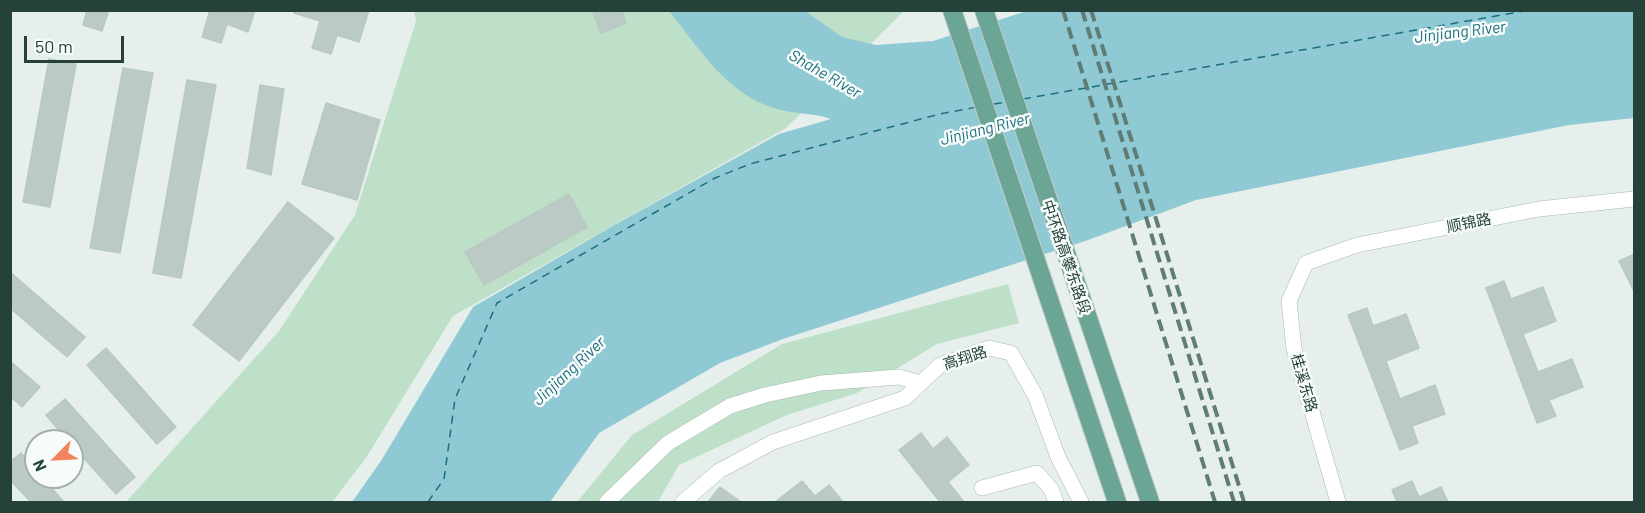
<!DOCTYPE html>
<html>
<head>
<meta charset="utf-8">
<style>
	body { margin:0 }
	#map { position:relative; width:1645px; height:513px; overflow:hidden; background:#e6efeb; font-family:Barlow,sans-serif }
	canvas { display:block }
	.frame { position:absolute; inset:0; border:12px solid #24423a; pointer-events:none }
	.north { position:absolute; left:24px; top:429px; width:60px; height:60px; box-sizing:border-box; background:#f7fbf9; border:2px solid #a3b1ad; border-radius:50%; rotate:246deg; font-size:16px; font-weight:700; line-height:24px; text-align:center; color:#24423a }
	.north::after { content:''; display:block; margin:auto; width:21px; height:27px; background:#f4845f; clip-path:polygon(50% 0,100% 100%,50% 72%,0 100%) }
	.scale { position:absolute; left:24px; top:36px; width:100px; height:27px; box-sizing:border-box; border:3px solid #24423a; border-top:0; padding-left:8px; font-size:18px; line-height:21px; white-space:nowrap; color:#24423a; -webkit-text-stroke:4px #f7fbf9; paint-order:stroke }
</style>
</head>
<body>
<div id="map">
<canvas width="1645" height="513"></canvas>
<div class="frame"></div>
<div class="north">N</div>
<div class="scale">50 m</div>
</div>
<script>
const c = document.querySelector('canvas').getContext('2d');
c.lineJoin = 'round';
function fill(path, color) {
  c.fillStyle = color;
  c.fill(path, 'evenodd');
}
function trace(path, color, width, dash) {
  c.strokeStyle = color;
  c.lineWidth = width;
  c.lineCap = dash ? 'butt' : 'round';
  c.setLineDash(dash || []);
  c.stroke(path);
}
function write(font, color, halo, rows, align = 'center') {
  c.font = font + ' Barlow,"Noto Sans SC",sans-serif';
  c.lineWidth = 5;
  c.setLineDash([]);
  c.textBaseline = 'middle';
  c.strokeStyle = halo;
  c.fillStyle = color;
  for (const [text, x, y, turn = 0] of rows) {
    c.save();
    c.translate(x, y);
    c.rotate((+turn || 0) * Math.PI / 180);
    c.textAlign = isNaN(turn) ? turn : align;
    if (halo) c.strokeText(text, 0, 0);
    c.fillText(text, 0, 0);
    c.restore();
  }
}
fill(new Path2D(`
	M 414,11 L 904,11 L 786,128 L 453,316 L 366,458 L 332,502 L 126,502 L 279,331 L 355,215 L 416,21 Z
	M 1008,284 L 1019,323 L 937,344 L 857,393 L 787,415 L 679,465 L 658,502 L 577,502 L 632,435 L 782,344 Z`), '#bfe0c8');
fill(new Path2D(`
	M 1030,10 L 1634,11 L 1634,118 L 1569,125 L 1196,200 L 1088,240 L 783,339 L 720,363 L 599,433 L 550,502 L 352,502 L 381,461 L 473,307 L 611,227 L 779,134 L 831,119 C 814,113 794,114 777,109 C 727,95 699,48 669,11 L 805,11 L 842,37 L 876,45 L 933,41 Z`), '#8ec9d4');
trace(new Path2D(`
	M 1023,99 L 1530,10
	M 994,104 L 1007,102
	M 428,502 L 444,479 L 455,399 L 497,303 L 715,178 L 750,164 L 940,114 L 977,107`), '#1c6f80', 1.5, [8, 6]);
const building = new Path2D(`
	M 87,10 L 109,10 L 102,31 L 83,25 Z
	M 210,10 L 255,10 L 248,32 L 227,24 L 221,43 L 202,37 Z
	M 294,10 L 369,10 L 359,42 L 337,35 L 331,54 L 312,48 L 320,21 L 294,13 Z
	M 592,10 L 621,10 L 626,23 L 601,33 Z
	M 49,59 L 76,64 L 50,207 L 23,202 Z
	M 123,68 L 153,73 L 120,253 L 90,248 Z
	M 187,80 L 216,85 L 181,278 L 153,273 Z
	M 260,85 L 284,89 L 271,175 L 247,168 Z
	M 326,103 L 380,120 L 357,200 L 302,184 Z
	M 569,194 L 587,227 L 484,285 L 465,252 Z
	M 288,202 L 334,238 L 239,361 L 193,325 Z
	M 1635,254 L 1635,293 L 1619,261 Z
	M 10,272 L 85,337 L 67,357 L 10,308 Z
	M 1504,281 L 1511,299 L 1543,287 L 1556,321 L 1523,334 L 1538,372 L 1572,359 L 1583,387 L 1549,400 L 1556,416 L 1537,423 L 1486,288 Z
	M 1367,308 L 1373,326 L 1406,314 L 1419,348 L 1386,361 L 1400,399 L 1435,385 L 1445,414 L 1412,426 L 1418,443 L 1400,450 L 1348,315 Z
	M 106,348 L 176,427 L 157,444 L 87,365 Z
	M 10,361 L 40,387 L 22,407 L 10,396 Z
	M 65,399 L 135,477 L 116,494 L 72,445 L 72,441 L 68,441 L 46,415 Z
	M 921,433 L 933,449 L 947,437 L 969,465 L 948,482 L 964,502 L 940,502 L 899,450 Z
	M 21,453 L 36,471 L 36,477 L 42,477 L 64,502 L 31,502 L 10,480 L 10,462 Z
	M 802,481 L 815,496 L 829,485 L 843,502 L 775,502 Z
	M 1412,481 L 1419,497 L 1441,487 L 1448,502 L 1397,502 L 1392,490 Z
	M 720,487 L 741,502 L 708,502 Z`);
fill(building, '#bbcac4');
trace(building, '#b8c9c2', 1.5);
const minor = new Path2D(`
	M 982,488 L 1037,473 L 1051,489 L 1056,502
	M 607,502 L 668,443 L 730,406 L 765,395 L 821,383 L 899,377 L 921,383
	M 683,502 L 719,471 L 773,442 L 905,398 L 940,365 L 989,348 L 1011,353 L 1035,395 L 1058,457 L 1081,502
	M 1338,502 L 1294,349 L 1289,301 L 1306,263 L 1357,245 L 1539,209 L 1634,199`);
const primary = new Path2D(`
	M 952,10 L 1117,502
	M 984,10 L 1150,502`);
trace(minor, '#a8b8b2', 16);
trace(primary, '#c2cac8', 20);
trace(minor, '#fff', 15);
trace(primary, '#6aa596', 18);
trace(new Path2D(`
	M 1063,10 L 1215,502
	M 1082,10 L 1234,502
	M 1091,10 L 1244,502`), '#5f7d75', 4, [12, 6]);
write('15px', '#24423a', '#f7fbf9', [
	["顺锦路",1469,223,-11],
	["中环路高攀东路段",1066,257,71],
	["高翔路",965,358,-18],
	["桂溪东路",1304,383,74]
]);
write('italic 16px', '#1c6f80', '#f7fbf9', [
	["Jinjiang River",1460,32,-7],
	["Shahe River",825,74,30],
	["Jinjiang River",985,129,-14],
	["Jinjiang River",569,371,-43]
]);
</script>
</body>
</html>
